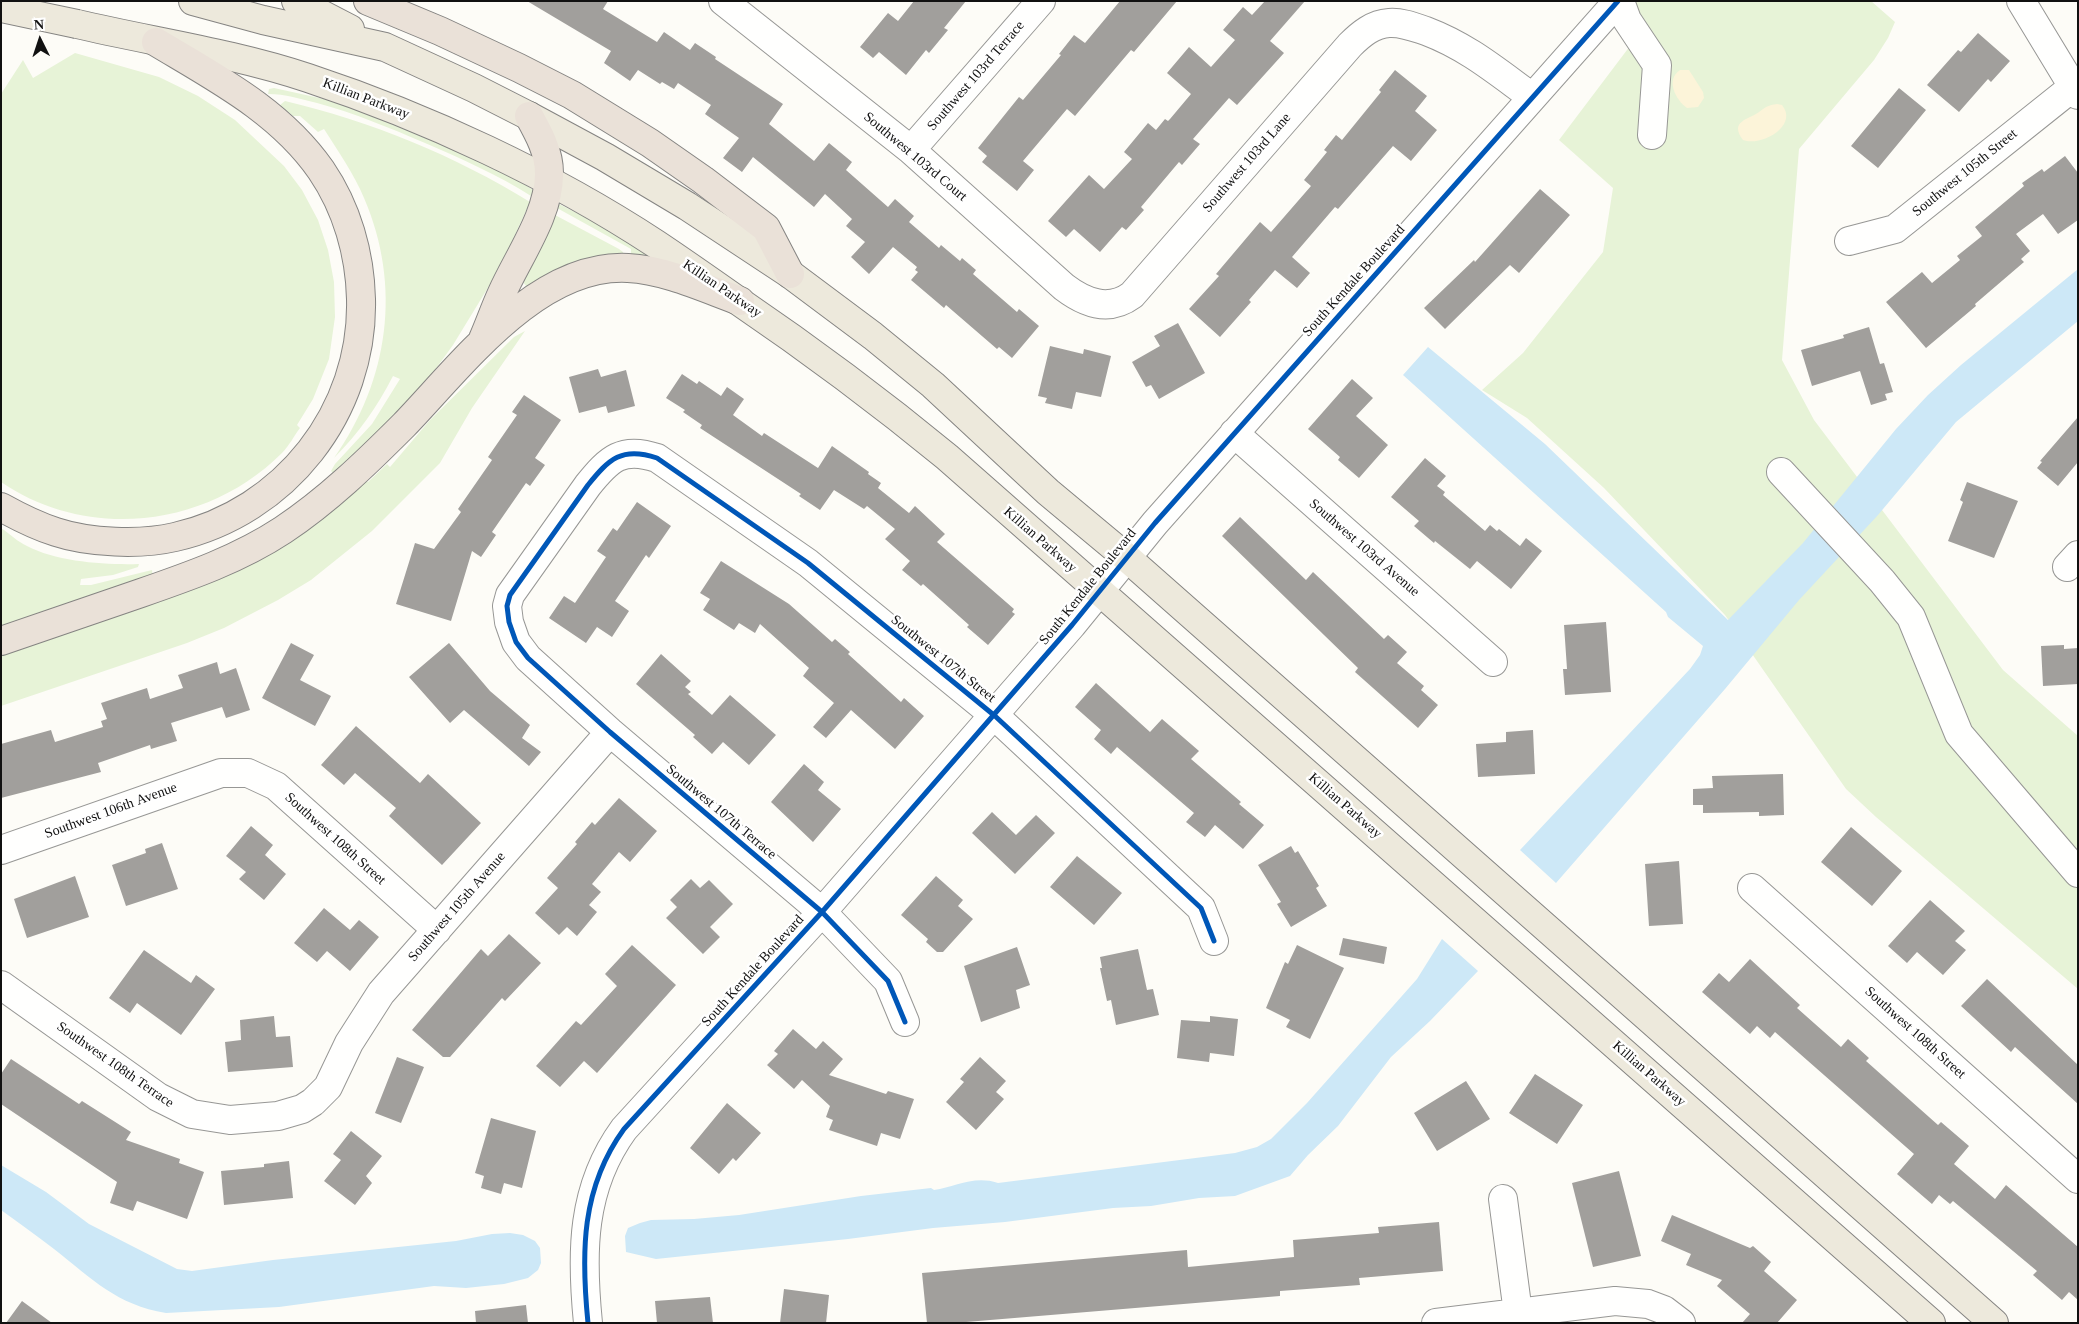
<!DOCTYPE html>
<html>
<head>
<meta charset="utf-8">
<style>
	body { margin:0 }
	#map { position:relative; width:2079px; height:1324px; overflow:hidden; background:#fdfcf7; font-family:"Times New Roman",serif }
	canvas { display:block }
	.frame { position:absolute; inset:0; border:2px solid #111; pointer-events:none }
	.north { position:absolute; left:15px; top:15px; width:50px; height:50px; -webkit-text-stroke:4px #fff; paint-order:stroke; rotate:356deg; font-size:14px; font-weight:700; line-height:20px; text-align:center; color:#111 }
	.north::after { content:''; display:block; margin:auto; width:18px; height:22px; background:#111; clip-path:polygon(50% 0,100% 100%,50% 72%,0 100%) }
</style>
</head>
<body>
<div id="map">
<canvas width="2079" height="1324"></canvas>
<div class="frame"></div>
<div class="north">N</div>
</div>
<script>
const c = document.querySelector('canvas').getContext('2d');
c.lineJoin = 'round';
function fill(path, color) {
  c.fillStyle = color;
  c.fill(path, 'evenodd');
}
function trace(path, color, width, dash) {
  c.strokeStyle = color;
  c.lineWidth = width;
  c.lineCap = dash ? 'butt' : 'round';
  c.setLineDash(dash || []);
  c.stroke(path);
}
function write(font, color, halo, rows, align = 'center') {
  c.font = font + ' "Times New Roman",serif';
  c.lineWidth = 5;
  c.setLineDash([]);
  c.textBaseline = 'middle';
  c.strokeStyle = halo;
  c.fillStyle = color;
  for (const [text, x, y, turn = 0] of rows) {
    c.save();
    c.translate(x, y);
    c.rotate((+turn || 0) * Math.PI / 180);
    c.textAlign = isNaN(turn) ? turn : align;
    if (halo) c.strokeText(text, 0, 0);
    c.fillText(text, 0, 0);
    c.restore();
  }
}
fill(new Path2D(`
	M 1618,1 L 1871,1 L 1895,22 L 1888,38 L 1874,60 L 1799,149 L 1782,360 L 1814,420 L 2003,670 L 2078,736 L 2078,989 L 1876,817 L 1846,789 L 1725,615 L 1604,488 L 1527,418 L 1482,390 L 1523,353 L 1603,252 L 1613,188 L 1559,140 L 1630,46 Z
	M 75,53 L 159,77 L 198,96 L 235,120 L 284,166 L 302,190 L 318,220 L 328,250 L 334,282 L 335,317 L 329,359 L 313,399 L 297,425 L 300,428 C 294,436 289,446 282,453 C 208,527 89,542 1,482 L 1,94 L 23,60 L 33,78 Z
	M 274,88 L 324,99 L 353,108 L 446,146 L 520,181 L 533,190 L 531,196 C 498,175 462,159 425,143 C 390,128 354,113 317,103 C 301,99 285,94 268,94 L 269,89 Z
	M 285,101 C 370,121 456,156 530,202 L 500,268 L 453,345 L 427,381 L 338,478 L 331,471 L 335,464 L 372,424 L 400,379 L 393,376 C 377,407 359,433 334,458 C 389,380 402,286 364,198 C 354,174 338,151 324,129 L 318,132 L 300,116 L 293,116 L 280,105 Z
	M 559,204 L 587,218 L 645,253 L 645,256 L 631,256 L 631,249 L 557,208 Z
	M 555,215 L 619,249 L 623,252 L 624,256 C 596,259 577,261 550,273 C 542,277 534,284 526,286 L 523,282 L 524,279 Z
	M 525,331 L 472,408 L 440,463 L 372,531 L 311,580 L 278,600 L 224,628 L 187,643 L 1,706 L 1,654 L 364,480 L 368,482 L 387,464 L 390,467 L 430,420 L 514,337 Z
	M 1,528 C 10,534 18,542 27,546 C 57,562 106,565 139,564 L 138,567 L 113,575 L 81,579 L 80,585 L 91,585 L 152,570 L 153,579 L 1,631 Z`), '#e7f3d7');
fill(new Path2D(`
	M 1680,70 L 1689,70 L 1703,92 L 1704,98 L 1698,107 L 1687,108 C 1676,100 1665,80 1680,70 Z
	M 1777,104 L 1782,105 C 1799,126 1761,147 1743,140 C 1729,121 1748,120 1759,112 C 1766,107 1768,105 1777,104 Z`), '#fcf4d9');
fill(new Path2D(`
	M 2078,269 L 2078,321 L 1956,422 L 1878,515 L 1799,600 L 1725,689 L 1556,883 L 1520,850 L 1690,669 L 1700,655 L 1703,646 L 1668,617 L 1666,612 L 1403,375 L 1428,347 L 1545,444 L 1728,620 L 1803,543 L 1896,429 L 1928,395 L 1961,365 Z
	M 1442,939 L 1478,971 L 1430,1021 L 1391,1057 L 1338,1126 L 1308,1155 L 1290,1176 L 1235,1196 L 1199,1198 L 1151,1206 L 1113,1208 L 1005,1222 L 933,1228 L 848,1239 L 656,1259 L 626,1252 L 625,1236 L 628,1228 L 640,1223 L 651,1220 L 694,1219 L 739,1215 L 861,1196 L 931,1188 L 934,1190 C 955,1187 974,1175 998,1183 L 1235,1153 L 1257,1147 L 1271,1139 L 1307,1103 L 1417,979 Z
	M 1,1165 L 46,1192 L 89,1224 L 177,1269 L 192,1271 L 273,1260 L 456,1241 L 492,1234 L 510,1233 L 523,1235 L 535,1241 L 540,1248 L 541,1263 L 538,1270 L 528,1278 L 504,1284 L 466,1288 L 434,1286 L 279,1307 L 166,1313 C 117,1305 92,1279 54,1249 C 37,1236 19,1223 1,1210 Z`), '#cde8f7');
fill(new Path2D(`
	M 527,1 L 608,1 L 603,9 L 657,42 L 664,32 L 690,50 L 695,43 L 716,57 L 715,59 L 783,104 L 769,124 L 814,161 L 829,143 L 852,162 L 846,170 L 888,207 L 895,199 L 914,216 L 909,222 L 939,248 L 941,245 L 960,261 L 962,258 L 976,270 L 973,274 L 1017,312 L 1019,309 L 1039,326 L 1012,358 L 999,347 L 997,349 L 946,305 L 944,308 L 911,280 L 918,272 L 915,270 L 917,267 L 893,247 L 869,274 L 851,257 L 865,242 L 846,226 L 852,219 L 825,194 L 814,207 L 753,157 L 742,172 L 723,158 L 739,138 L 705,114 L 711,105 L 678,83 L 674,89 L 662,82 L 660,84 L 638,70 L 630,81 L 604,63 L 611,51 Z
	M 914,1 L 966,1 L 944,28 L 948,30 L 929,53 L 926,50 L 906,75 L 879,52 L 873,58 L 860,47 L 888,13 L 898,21 Z
	M 1120,1 L 1177,1 L 1134,52 L 1131,50 L 1075,116 L 1067,109 L 1023,161 L 1034,170 L 1017,191 L 982,162 L 987,156 L 978,148 L 1019,97 L 1023,100 L 1061,55 L 1059,54 L 1074,35 L 1085,43 Z
	M 1265,1 L 1305,1 L 1270,41 L 1284,53 L 1237,105 L 1229,98 L 1193,139 L 1200,144 L 1182,165 L 1179,162 L 1141,207 L 1144,210 L 1126,230 L 1122,227 L 1100,252 L 1074,229 L 1066,237 L 1048,221 L 1089,175 L 1104,189 L 1132,159 L 1124,152 L 1148,123 L 1156,130 L 1165,119 L 1168,121 L 1170,119 L 1191,94 L 1167,73 L 1189,47 L 1211,67 L 1235,40 L 1223,30 L 1243,7 L 1252,15 Z
	M 1978,33 L 2010,61 L 1991,82 L 1988,79 L 1959,112 L 1927,85 L 1958,50 L 1961,52 Z
	M 1395,70 L 1427,96 L 1415,111 L 1437,130 L 1411,161 L 1393,146 L 1338,209 L 1335,207 L 1292,257 L 1310,273 L 1297,288 L 1275,270 L 1249,300 L 1251,302 L 1220,337 L 1189,309 L 1219,276 L 1216,274 L 1260,222 L 1271,232 L 1311,186 L 1304,180 L 1327,152 L 1324,150 L 1336,135 L 1342,140 L 1381,92 L 1379,90 Z
	M 1899,88 L 1926,110 L 1878,168 L 1851,146 Z
	M 2065,156 L 2078,173 L 2078,220 L 2058,234 L 2043,214 L 2016,234 L 2030,251 L 2021,259 L 2024,262 L 1975,304 L 1976,306 L 1926,348 L 1886,302 L 1922,272 L 1932,283 L 1960,260 L 1957,256 L 1982,236 L 1975,227 L 2024,186 L 2022,183 L 2042,169 L 2044,172 Z
	M 1540,189 L 1570,215 L 1519,273 L 1510,265 L 1445,329 L 1424,308 L 1474,260 L 1475,262 Z
	M 1178,323 L 1205,373 L 1159,399 L 1151,385 L 1146,387 L 1132,362 L 1160,346 L 1154,336 Z
	M 1869,327 L 1880,364 L 1884,363 L 1893,392 L 1885,394 L 1887,400 L 1871,405 L 1860,371 L 1812,386 L 1801,350 L 1844,338 L 1843,335 Z
	M 1050,346 L 1083,354 L 1084,349 L 1111,356 L 1101,397 L 1076,392 L 1072,409 L 1045,403 L 1047,398 L 1038,396 Z
	M 598,369 L 601,377 L 626,370 L 635,406 L 608,413 L 606,406 L 579,413 L 569,377 Z
	M 682,374 L 697,384 L 699,381 L 721,396 L 727,387 L 744,399 L 733,415 L 762,436 L 764,433 L 818,468 L 832,446 L 869,472 L 868,474 L 881,483 L 878,488 L 909,513 L 915,506 L 945,534 L 937,542 L 1014,609 L 1012,612 L 1015,614 L 988,645 L 967,627 L 969,625 L 923,584 L 921,586 L 902,570 L 910,561 L 885,539 L 895,529 L 867,506 L 864,509 L 834,490 L 820,510 L 799,496 L 801,494 L 700,428 L 702,425 L 683,412 L 685,410 L 666,398 Z
	M 1352,379 L 1373,398 L 1356,416 L 1388,445 L 1359,478 L 1338,460 L 1340,457 L 1308,429 Z
	M 524,395 L 561,420 L 535,458 L 545,465 L 530,486 L 526,483 L 492,532 L 496,535 L 481,557 L 472,551 L 451,621 L 396,604 L 415,543 L 434,549 L 461,512 L 458,509 L 492,460 L 488,457 L 517,415 L 512,412 Z
	M 2078,417 L 2078,462 L 2058,486 L 2037,468 L 2042,462 L 2040,461 Z
	M 1425,458 L 1446,476 L 1437,486 L 1445,492 L 1443,495 L 1485,531 L 1490,525 L 1497,531 L 1499,529 L 1520,546 L 1526,538 L 1542,551 L 1511,589 L 1477,561 L 1470,569 L 1435,541 L 1434,543 L 1414,526 L 1419,521 L 1391,497 Z
	M 1967,482 L 2018,501 L 1994,558 L 1948,541 L 1963,502 L 1960,500 Z
	M 637,502 L 671,526 L 649,558 L 646,555 L 615,601 L 629,611 L 612,637 L 597,627 L 586,643 L 549,618 L 564,596 L 575,603 L 606,557 L 597,551 L 613,528 L 617,531 Z
	M 1240,517 L 1306,580 L 1313,572 L 1384,639 L 1388,635 L 1407,652 L 1397,663 L 1424,686 L 1421,690 L 1438,705 L 1418,728 L 1355,672 L 1358,668 L 1222,536 Z
	M 721,561 L 789,604 L 832,642 L 835,639 L 850,652 L 848,654 L 901,702 L 904,698 L 924,716 L 895,749 L 851,710 L 826,738 L 813,727 L 834,703 L 803,676 L 809,668 L 760,624 L 755,633 L 739,623 L 734,630 L 703,610 L 710,599 L 700,593 Z
	M 1606,622 L 1611,692 L 1565,695 L 1563,669 L 1567,669 L 1564,625 Z
	M 291,643 L 314,655 L 300,680 L 331,696 L 315,726 L 262,698 Z
	M 449,643 L 490,691 L 530,725 L 522,738 L 541,752 L 529,766 L 464,710 L 450,723 L 409,677 Z
	M 2064,645 L 2064,649 L 2078,648 L 2078,684 L 2043,686 L 2041,646 Z
	M 661,654 L 691,681 L 685,687 L 691,692 L 688,694 L 712,715 L 730,695 L 776,735 L 749,765 L 723,742 L 712,754 L 693,737 L 695,735 L 636,684 Z
	M 217,662 L 220,674 L 236,668 L 250,710 L 226,718 L 222,707 L 171,723 L 177,741 L 151,749 L 150,745 L 98,763 L 101,772 L 1,798 L 1,744 L 51,730 L 55,742 L 103,727 L 101,721 L 107,719 L 101,703 L 147,688 L 150,699 L 183,688 L 178,675 Z
	M 1096,683 L 1150,732 L 1162,719 L 1199,751 L 1191,759 L 1241,802 L 1239,804 L 1264,825 L 1243,849 L 1215,825 L 1205,837 L 1186,822 L 1194,813 L 1117,747 L 1111,754 L 1094,739 L 1101,730 L 1075,707 Z
	M 356,726 L 420,783 L 428,774 L 481,823 L 442,865 L 389,816 L 396,808 L 355,773 L 344,785 L 321,765 Z
	M 1533,730 L 1535,774 L 1478,777 L 1476,744 L 1506,742 L 1506,732 Z
	M 804,764 L 824,782 L 818,790 L 841,809 L 813,842 L 771,802 Z
	M 1783,774 L 1784,815 L 1759,816 L 1759,812 L 1703,813 L 1703,805 L 1693,805 L 1693,789 L 1713,788 L 1712,776 Z
	M 619,798 L 657,831 L 630,862 L 619,852 L 592,884 L 601,892 L 589,905 L 597,912 L 577,936 L 567,927 L 559,935 L 535,913 L 558,888 L 547,878 L 577,844 L 575,842 L 592,822 L 595,825 Z
	M 992,812 L 1016,835 L 1036,815 L 1055,833 L 1015,874 L 972,833 Z
	M 251,826 L 273,845 L 265,855 L 286,874 L 264,900 L 239,879 L 246,872 L 226,856 Z
	M 1851,827 L 1902,871 L 1872,906 L 1821,862 Z
	M 162,843 L 178,889 L 126,906 L 112,865 L 146,853 L 145,849 Z
	M 1291,846 L 1295,853 L 1298,851 L 1319,886 L 1316,888 L 1327,906 L 1291,927 L 1277,904 L 1281,902 L 1258,865 Z
	M 1077,856 L 1122,893 L 1094,925 L 1050,887 Z
	M 1679,861 L 1683,924 L 1649,926 L 1645,864 Z
	M 75,876 L 89,917 L 27,938 L 14,899 Z
	M 936,876 L 963,900 L 958,906 L 973,919 L 943,952 L 937,952 L 926,942 L 928,939 L 901,915 Z
	M 691,879 L 700,888 L 709,880 L 733,904 L 710,927 L 720,937 L 703,954 L 666,918 L 677,907 L 670,900 Z
	M 1930,900 L 1965,931 L 1955,941 L 1966,950 L 1943,975 L 1917,952 L 1907,963 L 1888,946 Z
	M 324,908 L 350,930 L 359,920 L 379,937 L 350,971 L 327,951 L 317,962 L 294,943 Z
	M 509,934 L 541,963 L 505,1001 L 502,998 L 450,1057 L 443,1057 L 412,1030 L 481,949 L 488,956 Z
	M 1343,938 L 1387,947 L 1384,964 L 1339,955 Z
	M 632,945 L 676,985 L 597,1073 L 584,1061 L 560,1087 L 536,1066 L 576,1021 L 581,1025 L 617,986 L 605,974 Z
	M 1297,945 L 1344,968 L 1310,1039 L 1286,1027 L 1290,1020 L 1266,1008 L 1285,962 L 1288,964 Z
	M 1017,947 L 1030,985 L 1016,990 L 1020,1008 L 981,1022 L 964,966 Z
	M 1138,949 L 1147,990 L 1153,989 L 1159,1015 L 1116,1025 L 1111,1000 L 1107,1001 L 1100,968 L 1102,968 L 1100,957 Z
	M 144,950 L 191,983 L 196,975 L 215,989 L 181,1035 L 137,1003 L 130,1013 L 109,998 Z
	M 1750,959 L 1800,1005 L 1797,1008 L 1841,1047 L 1848,1039 L 1869,1058 L 1866,1061 L 1938,1125 L 1941,1122 L 1969,1146 L 1954,1164 L 1995,1199 L 2006,1185 L 2078,1247 L 2078,1300 L 2069,1292 L 2062,1300 L 2033,1275 L 2037,1271 L 1953,1201 L 1950,1204 L 1939,1195 L 1932,1204 L 1897,1174 L 1914,1154 L 1775,1032 L 1770,1038 L 1757,1026 L 1750,1034 L 1702,992 L 1719,973 L 1729,982 Z
	M 1987,979 L 2078,1065 L 2078,1104 L 2015,1047 L 2011,1052 L 1961,1006 Z
	M 274,1016 L 276,1037 L 290,1036 L 293,1067 L 228,1072 L 225,1042 L 241,1040 L 240,1020 Z
	M 1210,1016 L 1238,1019 L 1234,1056 L 1210,1053 L 1209,1062 L 1177,1058 L 1181,1020 L 1210,1022 Z
	M 793,1029 L 816,1049 L 823,1041 L 843,1059 L 829,1075 L 886,1094 L 888,1091 L 914,1099 L 900,1139 L 881,1133 L 877,1146 L 829,1130 L 833,1120 L 826,1117 L 830,1106 L 802,1080 L 794,1089 L 767,1065 L 778,1054 L 774,1051 Z
	M 397,1057 L 424,1067 L 401,1123 L 375,1113 Z
	M 980,1057 L 1006,1081 L 996,1092 L 1004,1099 L 976,1130 L 946,1102 L 964,1082 L 960,1079 Z
	M 11,1059 L 79,1104 L 82,1101 L 131,1132 L 126,1140 L 180,1159 L 179,1163 L 204,1172 L 187,1219 L 137,1201 L 133,1211 L 110,1203 L 117,1182 L 1,1104 L 1,1074 Z
	M 1535,1074 L 1583,1105 L 1557,1144 L 1509,1113 Z
	M 1466,1081 L 1490,1119 L 1437,1151 L 1414,1113 Z
	M 727,1103 L 761,1133 L 736,1161 L 733,1158 L 719,1174 L 690,1148 Z
	M 491,1118 L 536,1131 L 522,1188 L 504,1183 L 501,1194 L 481,1188 L 484,1176 L 475,1173 Z
	M 351,1131 L 382,1156 L 366,1176 L 372,1183 L 355,1205 L 324,1181 L 341,1160 L 333,1154 Z
	M 289,1161 L 293,1198 L 224,1205 L 221,1171 L 264,1167 L 264,1164 Z
	M 1619,1171 L 1641,1256 L 1593,1267 L 1572,1183 Z
	M 1672,1215 L 1750,1248 L 1753,1246 L 1771,1262 L 1764,1271 L 1797,1300 L 1777,1323 L 1742,1323 L 1750,1314 L 1717,1286 L 1722,1280 L 1686,1265 L 1691,1254 L 1661,1241 Z
	M 1439,1222 L 1443,1271 L 1359,1278 L 1360,1285 L 1280,1291 L 1280,1296 L 954,1323 L 927,1323 L 922,1273 L 1187,1250 L 1188,1267 L 1294,1257 L 1293,1240 L 1379,1233 L 1378,1227 Z
	M 784,1289 L 829,1295 L 826,1323 L 780,1323 Z
	M 710,1297 L 713,1323 L 657,1323 L 655,1301 Z
	M 22,1301 L 52,1323 L 6,1323 Z
	M 526,1305 L 528,1323 L 476,1323 L 475,1311 Z`), '#a19f9c');
const minor = new Path2D(`
	M 723,1 L 911,150 L 1064,287 C 1085,303 1109,312 1132,295 L 1350,45 C 1361,34 1373,24 1389,23 C 1402,22 1414,27 1426,31 C 1468,47 1496,71 1532,97
	M 1620,1 L 1627,20 L 1657,65 L 1652,135
	M 2021,1 L 2078,95
	M 911,150 L 1041,1
	M 1849,241 L 1895,229 L 2073,87
	M 1234,433 L 1493,662
	M 1781,472 L 1882,581 L 1911,617 L 1959,734 L 2078,873
	M 2067,567 L 2078,555
	M 1,850 L 221,773 L 248,773 L 276,786 L 437,930
	M 1752,888 L 2078,1179
	M 1,985 L 158,1097 L 192,1114 L 230,1120 L 278,1116 L 302,1109 L 313,1102 L 328,1087 L 349,1043 L 381,993 L 610,732
	M 905,1022 L 888,981 L 822,912 L 610,732 L 528,658 L 516,642 L 509,622 L 507,606 L 510,595 L 588,485 C 609,459 622,446 657,458 L 808,563 L 995,716 L 1201,908 L 1214,941
	M 1503,1199 L 1518,1313
	M 588,1323 C 581,1253 581,1188 624,1129 L 822,912 L 1072,625 L 1155,523 L 1618,1
	M 1436,1323 L 1615,1301 L 1648,1304 L 1664,1310 L 1681,1323`);
const major = new Path2D(`
	M 193,1 L 263,20 L 385,47 L 474,88 L 529,116 L 605,157 L 687,206 L 790,274 L 873,336 L 933,385 L 1048,492 L 1126,557 L 1994,1323
	M 296,1 L 350,29
	M 77,24 C 154,42 233,53 308,78 C 426,117 551,175 656,244 C 683,262 710,281 737,300 C 809,349 879,401 947,457 L 1931,1323`);
const highway = new Path2D(`
	M 368,1 L 440,31 L 519,68 L 572,95 L 650,143 L 703,180 L 766,228 L 790,274
	M 483,339 C 490,323 495,308 502,293 C 518,257 550,213 549,173 C 549,152 539,134 529,116
	M 1,507 C 19,517 37,526 56,532 C 89,543 141,545 175,537 C 285,512 364,412 361,299 C 360,254 347,208 321,170 C 280,111 216,78 156,42
	M 1,641 C 48,625 94,609 141,593 C 190,576 239,559 283,530 C 328,500 366,463 404,425 C 461,366 537,263 628,268 C 666,270 704,288 740,301`);
trace(minor, '#979795', 30);
trace(major, '#858482', 30);
trace(highway, '#858482', 30);
trace(minor, '#fffffe', 28);
trace(major, '#ede9dc', 28);
trace(highway, '#eae1d8', 28);
const majorBridge = new Path2D(`
	M 1,8 L 77,24`);
trace(majorBridge, '#858482', 30, []);
trace(majorBridge, '#ede9dc', 28);
trace(new Path2D(`
	M 905,1022 L 888,981 L 822,912 L 610,732 L 528,658 L 516,642 L 509,622 L 507,606 L 510,595 L 588,485 C 609,459 622,446 657,458 L 808,563 L 995,716 L 1201,908 L 1214,941
	M 588,1323 C 581,1253 581,1188 624,1129 L 822,912 L 1072,625 L 1155,523 L 1618,1`), '#0057b8', 5);
write('14px', '#111', '#fff', [
	["Southwest 103rd Terrace",976,76,-49],
	["Killian Parkway",366,99,21],
	["Southwest 103rd Court",915,157,40],
	["Southwest 103rd Lane",1247,163,-49],
	["Southwest 105th Street",1965,173,-39],
	["South Kendale Boulevard",1354,281,-48],
	["Killian Parkway",722,289,34],
	["Killian Parkway",1040,540,41],
	["Southwest 103rd Avenue",1364,548,41],
	["South Kendale Boulevard",1088,587,-51],
	["Southwest 107th Street",943,659,39],
	["Killian Parkway",1345,806,41],
	["Southwest 106th Avenue",111,811,-20],
	["Southwest 107th Terrace",721,812,40],
	["Southwest 108th Street",335,839,42],
	["Southwest 105th Avenue",457,907,-49],
	["South Kendale Boulevard",753,971,-48],
	["Southwest 108th Street",1915,1033,42],
	["Southwest 108th Terrace",115,1065,35],
	["Killian Parkway",1649,1074,41]
]);
</script>
</body>
</html>
